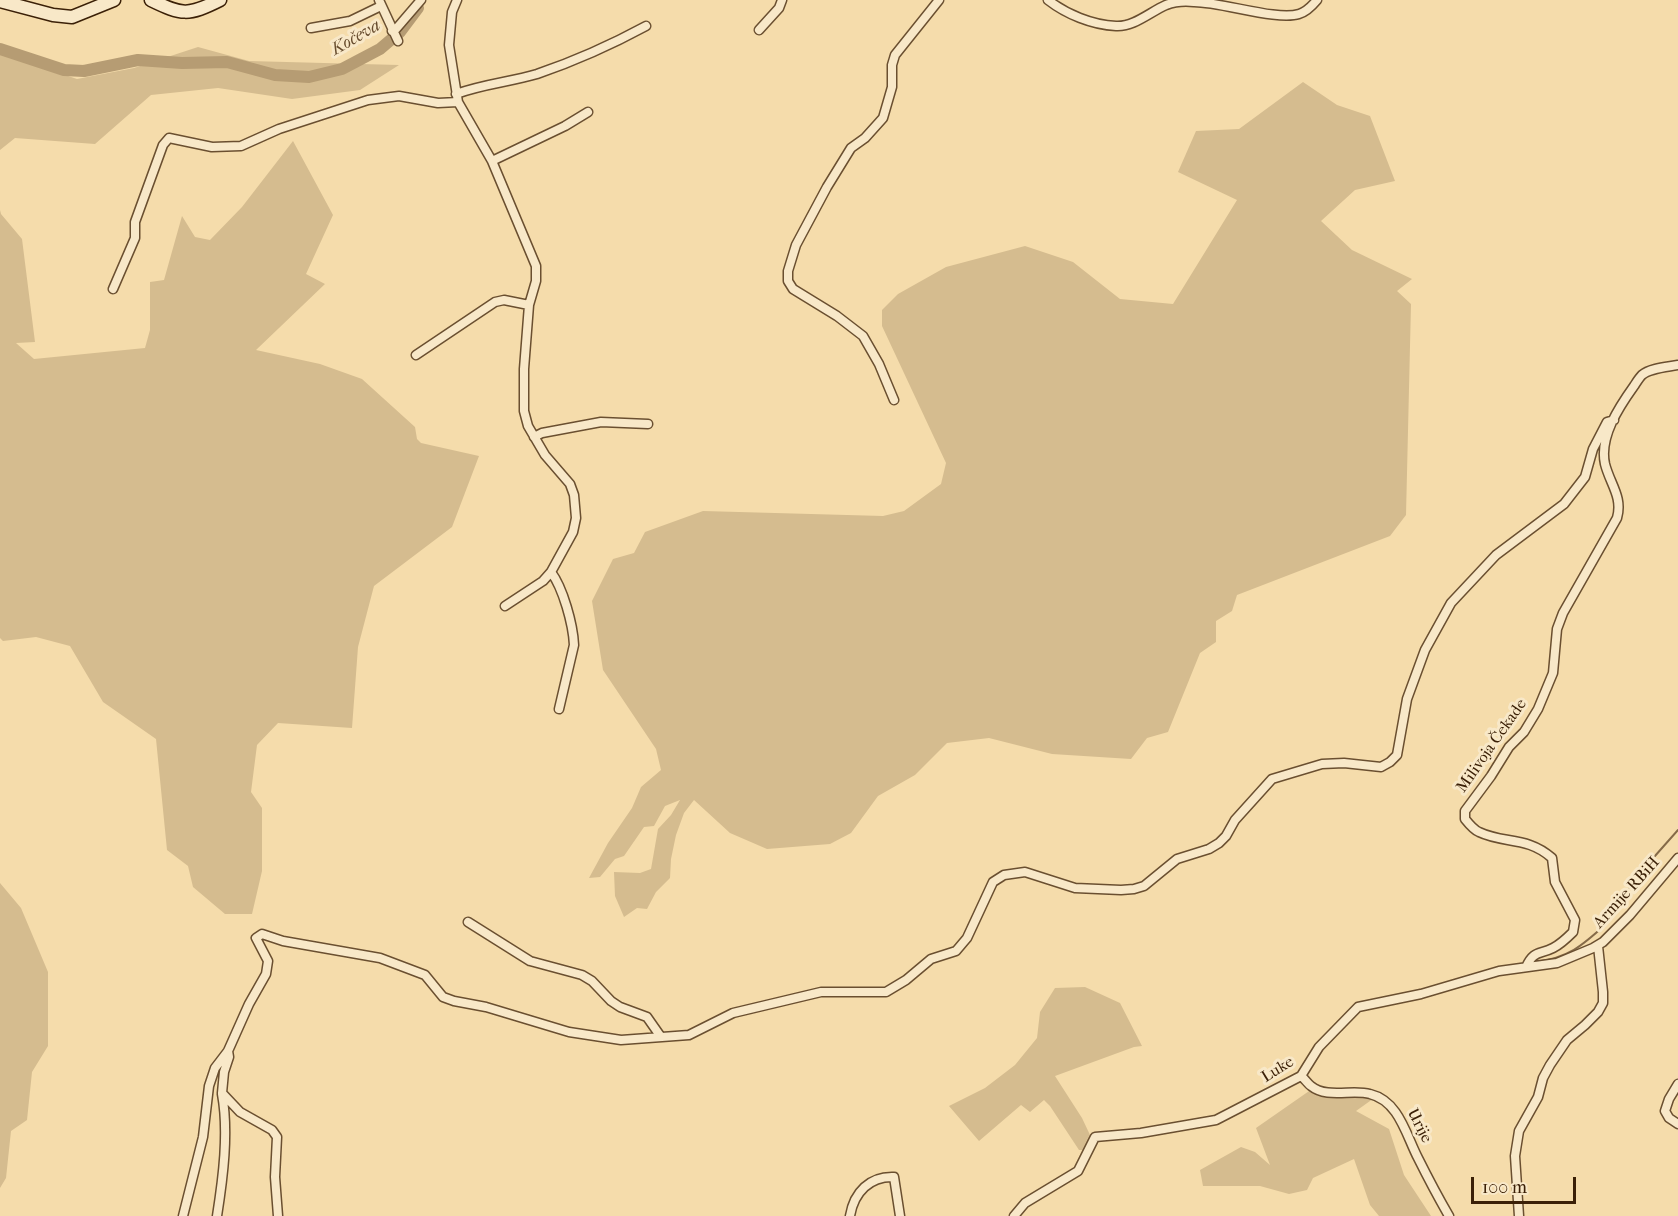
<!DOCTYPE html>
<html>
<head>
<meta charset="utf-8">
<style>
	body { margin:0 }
	#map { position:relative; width:1678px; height:1216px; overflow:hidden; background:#f5dcab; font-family:"IM FELL French Canon",serif }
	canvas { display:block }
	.scale { position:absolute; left:1471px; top:1177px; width:105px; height:27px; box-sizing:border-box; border:3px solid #3b2007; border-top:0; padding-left:8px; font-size:18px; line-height:21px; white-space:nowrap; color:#3b2007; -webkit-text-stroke:4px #f8e8c8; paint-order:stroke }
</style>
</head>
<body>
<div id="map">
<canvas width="1678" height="1216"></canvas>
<div class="scale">100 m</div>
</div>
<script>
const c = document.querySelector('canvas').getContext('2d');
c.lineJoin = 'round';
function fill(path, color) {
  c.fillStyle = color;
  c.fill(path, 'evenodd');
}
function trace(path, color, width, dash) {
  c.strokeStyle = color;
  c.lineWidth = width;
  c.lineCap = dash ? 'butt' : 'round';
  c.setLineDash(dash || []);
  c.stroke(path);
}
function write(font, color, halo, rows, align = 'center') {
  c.font = font + ' "IM FELL French Canon",serif';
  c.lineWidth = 6;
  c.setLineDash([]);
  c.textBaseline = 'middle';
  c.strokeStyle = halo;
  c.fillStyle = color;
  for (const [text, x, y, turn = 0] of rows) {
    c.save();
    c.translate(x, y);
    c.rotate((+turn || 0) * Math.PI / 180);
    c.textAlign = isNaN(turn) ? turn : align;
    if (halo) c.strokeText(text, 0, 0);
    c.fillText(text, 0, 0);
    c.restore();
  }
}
fill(new Path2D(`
	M 198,47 L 249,61 L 399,65 L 360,90 L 292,99 L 218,88 L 151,95 L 95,144 L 15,138 L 0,150 L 0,53 L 77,79 L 134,68 Z
	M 1303,82 L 1337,105 L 1370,116 L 1395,181 L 1355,190 L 1321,221 L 1352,250 L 1412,279 L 1397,291 L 1411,304 L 1406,515 L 1390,536 L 1237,595 L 1232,611 L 1216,621 L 1216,642 L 1200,653 L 1168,732 L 1147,738 L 1131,759 L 1052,754 L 989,738 L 947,743 L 915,775 L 878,796 L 851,833 L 830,844 L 767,849 L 730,833 L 694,800 L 684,813 L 676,835 L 671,859 L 670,878 L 656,892 L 647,909 L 637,908 L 624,917 L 615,896 L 614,872 L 640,873 L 651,869 L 658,829 L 671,815 L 680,800 L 665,806 L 654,826 L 644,827 L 624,856 L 615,859 L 600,877 L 589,878 L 608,843 L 632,808 L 641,787 L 661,770 L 656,749 L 603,670 L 592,601 L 613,559 L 634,553 L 645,532 L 703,511 L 883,516 L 904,511 L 941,484 L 946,463 L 882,326 L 882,310 L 898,294 L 946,267 L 1025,246 L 1073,262 L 1120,299 L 1173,304 L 1237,200 L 1178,172 L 1196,131 L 1239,129 Z
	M 293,141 L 333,215 L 306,274 L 325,284 L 256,350 L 320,364 L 362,379 L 415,427 L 417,439 L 421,443 L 479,456 L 452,527 L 374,586 L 358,647 L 352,728 L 278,723 L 257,745 L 251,792 L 262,808 L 262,871 L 252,914 L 225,914 L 193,887 L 188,866 L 167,850 L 156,739 L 103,702 L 70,646 L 36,637 L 3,641 L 0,638 L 0,210 L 1,214 L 22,239 L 35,342 L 16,343 L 34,359 L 145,348 L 150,330 L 150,282 L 164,280 L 182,216 L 195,237 L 210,240 L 242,207 Z
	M 0,883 L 21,908 L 48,972 L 48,1046 L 32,1072 L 27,1120 L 11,1131 L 6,1178 L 0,1188 Z
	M 1085,987 L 1120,1003 L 1142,1046 L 1134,1047 L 1055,1076 L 1082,1118 L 1090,1135 L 1085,1150 L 1079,1150 L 1050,1106 L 1044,1100 L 1030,1112 L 1021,1105 L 979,1141 L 949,1106 L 985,1088 L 1015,1065 L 1037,1038 L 1040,1012 L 1055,988 Z
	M 1312,1089 L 1377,1096 L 1356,1111 L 1389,1129 L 1404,1175 L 1431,1216 L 1379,1216 L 1370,1205 L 1354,1159 L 1313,1178 L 1307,1190 L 1289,1194 L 1260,1186 L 1203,1186 L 1200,1170 L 1241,1147 L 1255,1152 L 1270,1165 L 1256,1128 Z`), '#d5bc8f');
trace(new Path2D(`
	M 1535,962 C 1568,958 1582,946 1606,924 L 1608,915 L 1647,865 L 1678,830`), '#856a48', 2);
trace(new Path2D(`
	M 0,49 L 64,70 L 84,71 L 138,60 L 182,63 L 227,62 L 275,75 L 309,77 L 342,69 L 380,49 L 400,32 L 418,8`), '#b69c73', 12);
const street = new Path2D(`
	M 379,0 L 398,41
	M 457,0 L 452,12 L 449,45 L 458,102 L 492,161 L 536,266 L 536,281 L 529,305 L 524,369 L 524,411 L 528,426 L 545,455 L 570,484 L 574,495 L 576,518 L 573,532 L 551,572 L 543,581 L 505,606
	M 1048,0 C 1066,14 1092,25 1116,26 C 1134,27 1150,12 1166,5 C 1174,2 1185,1 1194,2 C 1222,2 1277,21 1299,14 C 1306,12 1312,6 1317,0
	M 311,28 L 350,21 L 381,6
	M 759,30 L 779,8 L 782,0
	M 392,31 L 396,29 L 421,0
	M 456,94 C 483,84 510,82 537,74 C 575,61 611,45 646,26
	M 492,161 L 565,126 L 588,112
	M 113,289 L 135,238 L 135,222 L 163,145 L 169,138 L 212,147 L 241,146 L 279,129 L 368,100 L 399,96 L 438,103 L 458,102
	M 416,355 L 495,302 L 504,300 L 529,305
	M 894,400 L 879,364 L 863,336 L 837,316 L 793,289 L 788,281 L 788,271 L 796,245 L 827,187 L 851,148 L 865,138 L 883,118 L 892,87 L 892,65 L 895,55 L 939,0
	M 534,437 L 542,433 L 601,422 L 648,424
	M 551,572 C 563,588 573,624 574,645 L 559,709
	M 468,922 L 530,961 L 582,975 L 592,981 L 611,1001 L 620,1007 L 647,1017 L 661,1037
	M 1526,967 C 1534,950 1539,955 1553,948 C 1561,944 1567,938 1573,932 L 1575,920 L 1555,882 L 1552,858 C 1527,836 1504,844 1479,832 C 1474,830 1469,824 1465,819 L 1465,811 L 1491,776 L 1509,747 L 1524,732 L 1538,709 L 1553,673 L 1557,629 L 1563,613 L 1617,518 C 1623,497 1610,484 1605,464 C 1599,437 1619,407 1634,386 C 1636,383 1639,378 1642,375 C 1650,368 1668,367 1678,365
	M 228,1051 L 229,1057 L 224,1072 L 222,1093 L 240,1112 L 272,1130 L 277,1137 L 275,1177 L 278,1216
	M 1301,1076 C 1305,1079 1308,1084 1311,1086 C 1327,1099 1352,1089 1370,1094 C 1399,1101 1406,1135 1418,1158 C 1428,1178 1438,1197 1449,1216
	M 1678,1084 L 1669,1099 L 1665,1111 L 1669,1118 L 1678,1124
	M 183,1216 L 203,1137 L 209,1086 L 215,1068 L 228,1051 L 249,1004 L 266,974 L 268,961 L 256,938 L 262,934 L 283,941 L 380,958 L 425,975 L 443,997 L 454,1001 L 486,1007 L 569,1032 L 621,1040 L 689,1035 L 733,1013 L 821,992 L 886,992 L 906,980 L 931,959 L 956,951 L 967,938 L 993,882 L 1004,875 L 1025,872 L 1075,888 L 1121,890 L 1134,889 L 1144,886 L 1177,859 L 1209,849 L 1219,843 L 1226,836 L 1235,820 L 1272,779 L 1322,764 L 1344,763 L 1381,767 L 1390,762 L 1397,755 L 1407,699 L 1425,650 L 1451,603 L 1496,555 L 1564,504 L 1585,477 L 1593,449 L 1607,422 L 1614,420
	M 217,1216 C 223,1178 229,1132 222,1094
	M 850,1216 C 854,1192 870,1176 894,1177 L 900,1216
	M 1014,1216 L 1025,1203 L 1078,1171 L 1095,1137 L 1141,1133 L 1216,1120 L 1245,1105 L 1301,1076 L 1319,1047 L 1358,1007 L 1421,994 L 1499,971 L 1557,963 L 1593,948 L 1603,942 L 1630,915 L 1678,858
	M 1519,1216 L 1515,1156 L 1519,1131 L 1538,1097 L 1543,1078 L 1550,1065 L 1567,1040 L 1585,1025 L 1598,1012 L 1603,1003 L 1603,992 L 1598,946`);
const secondary = new Path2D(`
	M 151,0 C 182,15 188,16 220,0
	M 0,1 L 53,15 L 72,17 L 114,0`);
trace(street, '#6a4f30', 11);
trace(secondary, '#3b2007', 15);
trace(street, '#f8e8c8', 8);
trace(secondary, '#f8e8c8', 12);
write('16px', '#3b2007', '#f8e8c8', [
	["Milivoja Čekade",1492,746,-55],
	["Armije RBiH",1627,893,-48],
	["Luke",1278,1070,-32],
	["Urije",1419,1126,63]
]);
write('italic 18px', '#664b2d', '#f8e8c8', [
	["Kočeva",356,38,-30]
]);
</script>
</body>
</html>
